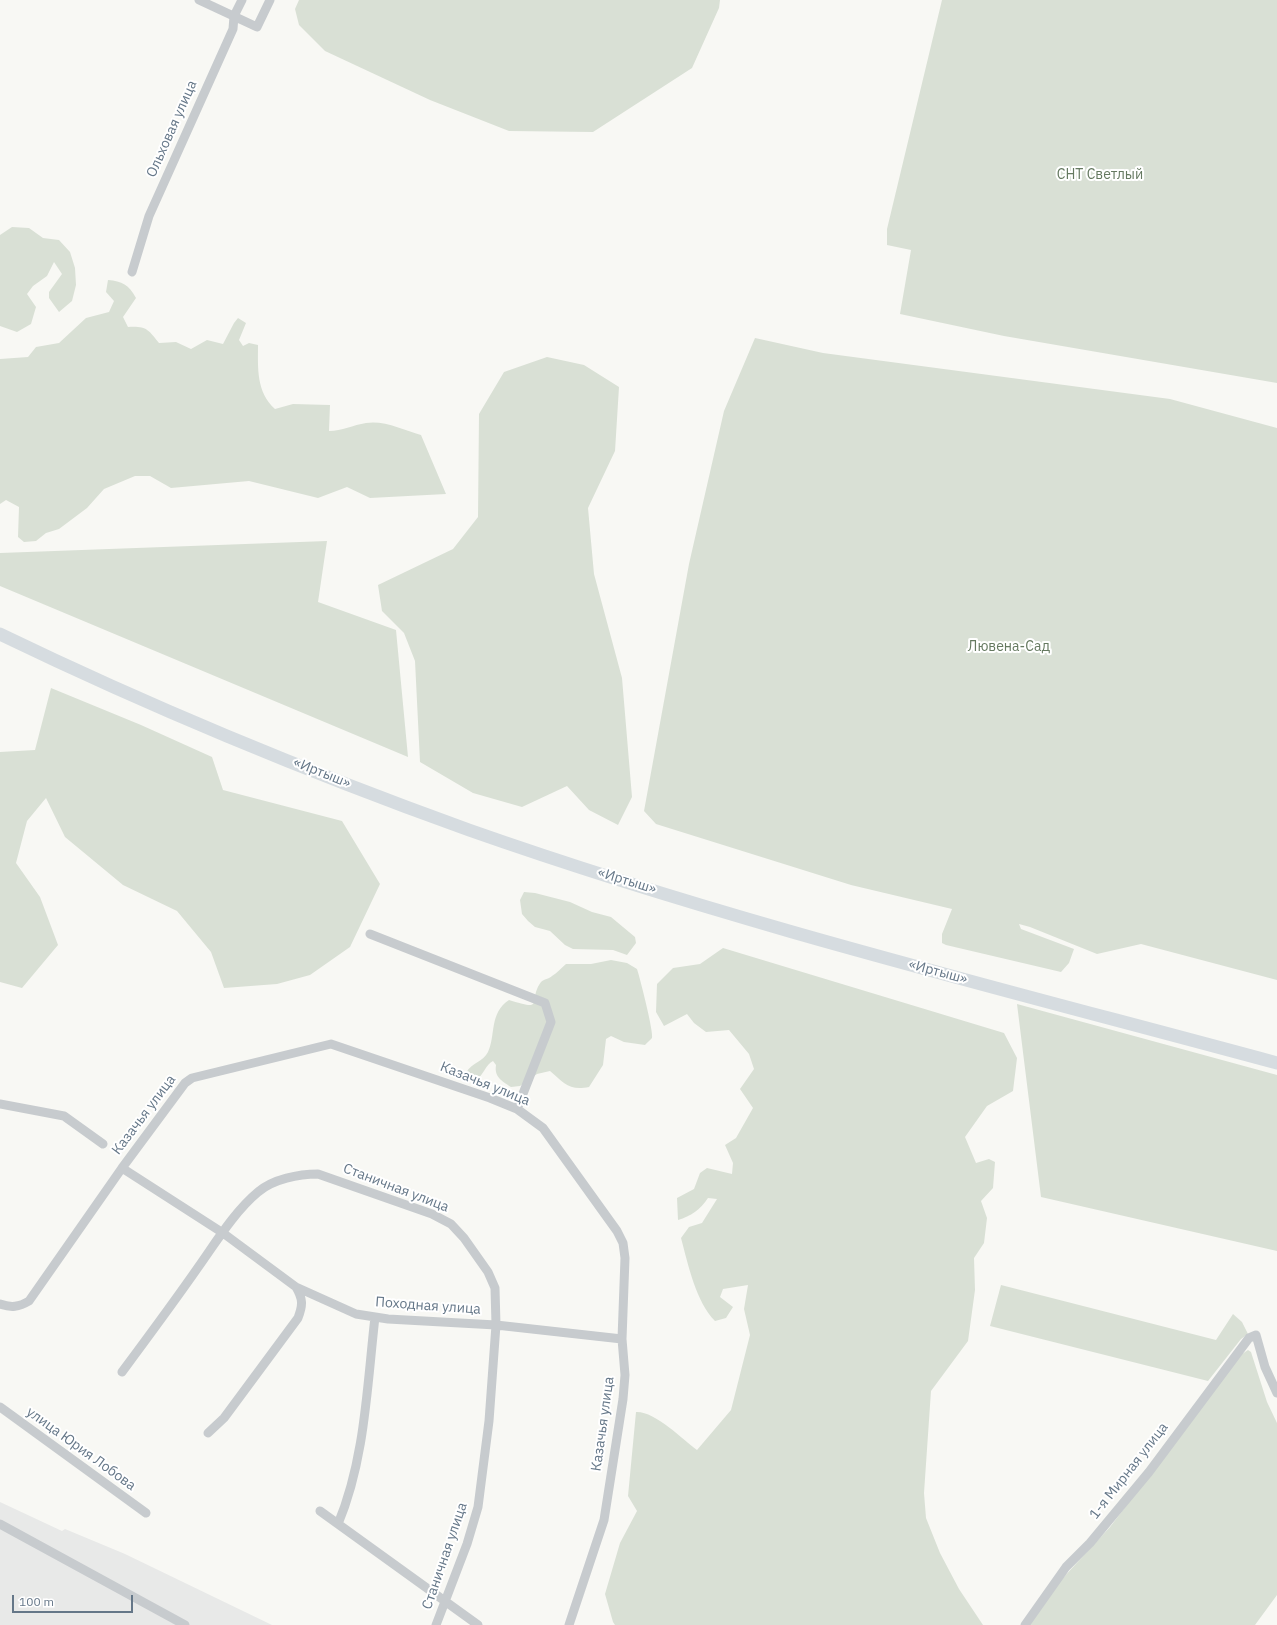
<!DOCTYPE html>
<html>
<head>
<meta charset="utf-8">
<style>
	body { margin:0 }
	#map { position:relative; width:1277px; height:1625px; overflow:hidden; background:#f8f8f4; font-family:"IBM Plex Sans",sans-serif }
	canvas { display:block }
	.scale { position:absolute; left:12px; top:1595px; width:121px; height:18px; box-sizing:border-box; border:2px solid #657788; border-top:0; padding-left:5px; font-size:12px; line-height:14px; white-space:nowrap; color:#657788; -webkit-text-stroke:3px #fff; paint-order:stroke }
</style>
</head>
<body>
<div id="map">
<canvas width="1277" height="1625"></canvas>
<div class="scale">100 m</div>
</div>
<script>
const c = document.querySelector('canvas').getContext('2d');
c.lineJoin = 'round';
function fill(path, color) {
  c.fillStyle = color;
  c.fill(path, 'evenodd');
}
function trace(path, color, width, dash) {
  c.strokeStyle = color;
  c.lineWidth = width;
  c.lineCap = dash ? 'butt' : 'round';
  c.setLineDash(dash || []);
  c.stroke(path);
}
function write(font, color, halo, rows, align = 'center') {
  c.font = font + ' "IBM Plex Sans",sans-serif';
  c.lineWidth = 4;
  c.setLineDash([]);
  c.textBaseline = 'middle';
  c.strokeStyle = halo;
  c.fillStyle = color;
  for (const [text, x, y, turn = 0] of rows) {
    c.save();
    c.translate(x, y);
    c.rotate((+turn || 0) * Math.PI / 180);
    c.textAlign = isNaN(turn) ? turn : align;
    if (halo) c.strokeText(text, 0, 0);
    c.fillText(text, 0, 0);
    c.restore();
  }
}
fill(new Path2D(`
	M 0,1502 L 62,1531 L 65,1529 L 125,1554 L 272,1625 L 0,1625 Z`), '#e8e9e8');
fill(new Path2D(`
	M 299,0 L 720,0 L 719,8 L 692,68 L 593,132 L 509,131 L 430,100 L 325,51 L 299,25 L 295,9 Z
	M 942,0 L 1277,0 L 1277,383 L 1004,336 L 900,314 L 911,250 L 887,245 L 887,229 Z
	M 12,227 L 29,228 L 43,238 L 59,240 L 70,252 L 75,268 L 76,285 L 72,301 L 59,312 L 49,298 L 49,292 L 62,274 L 54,262 L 47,276 L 33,286 L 27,294 L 36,307 L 31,324 L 17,332 L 0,326 L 0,235 Z
	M 108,280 C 122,281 129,285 136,298 L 123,317 L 128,327 C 146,326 148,329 159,343 L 176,342 L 191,349 L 207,340 L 223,344 L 234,323 L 238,318 L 246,323 L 239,340 L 243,346 L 249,343 L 258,345 C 258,368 256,392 275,409 L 293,404 L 330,405 L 329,431 C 342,431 353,425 366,423 C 384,420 404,430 421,435 L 446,494 L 370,498 L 347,487 L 318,498 L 249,481 L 171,488 L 150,476 L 135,476 L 104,489 L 87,508 L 59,529 L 46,533 L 36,541 L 24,542 L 18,537 L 19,507 L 6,500 L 0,504 L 0,359 L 28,357 L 36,347 L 59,343 L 86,318 L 109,312 L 114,301 L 106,292 Z
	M 755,338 L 823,353 L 1170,399 L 1277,428 L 1277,980 L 1141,944 L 1097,954 L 1030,927 L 1019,924 L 1021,929 L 1074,949 L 1069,963 L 1061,972 L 946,945 L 942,943 L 942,934 L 952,909 L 851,885 L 656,824 L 644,811 L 689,564 L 724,411 Z
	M 547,357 L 584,365 L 619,387 L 615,451 L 588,508 L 594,574 L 622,678 L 632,797 L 618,825 L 589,810 L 567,786 L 522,807 L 473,793 L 420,762 L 415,661 L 404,633 L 382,611 L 378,585 L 453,549 L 478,517 L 479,414 L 504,372 Z
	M 327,541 L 318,602 L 396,630 L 408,757 L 0,586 L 0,553 Z
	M 51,688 L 141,725 L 212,757 L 223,790 L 342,821 L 380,884 L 350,947 L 310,975 L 277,984 L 224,988 L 211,952 L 177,911 L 123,885 L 65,837 L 46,798 L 27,821 L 16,863 L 40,897 L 58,945 L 22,988 L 0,982 L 0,752 L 35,750 Z
	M 524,892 L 535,893 L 570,902 L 592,912 L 611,917 L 635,937 L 636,943 L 627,955 L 613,950 L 573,949 L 565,945 L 550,931 L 535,927 L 528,921 L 522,914 L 520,900 Z
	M 723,948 L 1004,1033 L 1017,1058 L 1013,1091 L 987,1106 L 965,1137 L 976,1163 L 989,1159 L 995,1162 L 993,1188 L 981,1201 L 987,1218 L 984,1243 L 974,1258 L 975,1290 L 968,1341 L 931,1391 L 924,1493 L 926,1518 L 940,1553 L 959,1589 L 983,1625 L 615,1625 L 613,1622 L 605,1594 L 620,1543 L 637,1511 L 628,1496 L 636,1412 C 655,1411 682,1439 697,1450 L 731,1410 L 750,1335 L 744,1309 L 748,1285 L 723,1289 L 720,1297 L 733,1307 L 726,1318 L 715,1321 C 696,1302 688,1264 681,1238 L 689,1227 L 702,1223 L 717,1199 L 708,1198 C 700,1210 691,1216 678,1220 L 677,1198 L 694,1189 L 700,1173 L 707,1168 L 732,1174 L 733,1163 L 725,1145 L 736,1138 L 753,1108 L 740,1089 L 754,1069 L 749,1054 L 729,1030 L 706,1032 L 694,1023 L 687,1014 L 664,1026 L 656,1012 L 657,984 L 673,968 L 700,964 Z
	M 611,960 L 627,963 L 637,969 C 640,978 654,1033 652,1038 C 650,1040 647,1043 645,1045 L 624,1042 L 611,1036 L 606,1039 L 603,1065 L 589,1087 C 569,1091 564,1083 550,1071 L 537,1074 L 520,1086 L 511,1087 C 502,1081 494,1077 496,1065 L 493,1061 C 485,1065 484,1075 476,1080 L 467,1078 L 466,1073 C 472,1062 483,1062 488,1052 C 496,1035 489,1013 509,1000 C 547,1012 527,1001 541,982 C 544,979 549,979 552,976 C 557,973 561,968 566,964 L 591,964 Z
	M 1017,1004 L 1277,1075 L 1277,1251 L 1041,1197 Z
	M 1001,1285 L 1216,1340 L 1233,1314 L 1242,1322 L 1248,1334 L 1241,1339 L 1208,1381 L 990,1326 Z
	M 1248,1350 L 1251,1352 L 1267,1402 L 1277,1423 L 1277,1595 L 1255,1625 L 1029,1625 L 1062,1579 L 1110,1527 L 1242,1354 Z`), '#d9e0d5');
trace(new Path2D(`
	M 199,0 L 257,27 L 270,0
	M 132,272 L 149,216 L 233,29 L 234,16 L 242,0
	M 370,934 L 545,1003 L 551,1022 L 517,1109
	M 0,1104 L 64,1116 L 103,1144
	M 122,1168 L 223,1233 L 296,1287 L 356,1314 L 388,1319 L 496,1325 L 622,1339
	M 0,1304 C 11,1308 19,1307 29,1301 L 122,1168 L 185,1083 L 192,1078 L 331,1044 L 490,1098 L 517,1109 L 543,1128 L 617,1231 L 623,1243 L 625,1258 L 622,1339 L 625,1375 L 623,1399 L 604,1520 L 569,1625
	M 122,1372 C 148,1337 174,1302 199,1266 C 216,1242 235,1211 258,1192 C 273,1179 299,1174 318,1174 L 432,1214 L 451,1224 L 464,1238 L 488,1272 L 495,1288 L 496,1325 L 489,1421 L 478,1507 L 467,1544 L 436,1625
	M 0,1407 L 146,1513
	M 208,1433 L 224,1418 L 298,1318 C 303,1305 303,1299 296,1287
	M 320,1511 L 478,1625
	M 0,1524 L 185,1625
	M 338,1524 C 365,1460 367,1386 375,1317
	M 1025,1625 L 1066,1567 L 1090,1543 L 1149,1472 L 1249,1338 L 1256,1335 L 1265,1367 L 1277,1393`), '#c7cbce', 9);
trace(new Path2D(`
	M 0,634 C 151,707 311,773 469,830 C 733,923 1007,990 1277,1063`), '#d6dce0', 13);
write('14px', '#657788', '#fff', [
	["Ольховая улица",172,129,-66],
	["«Иртыш»",322,773,22],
	["«Иртыш»",627,881,17],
	["«Иртыш»",938,972,15],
	["Казачья улица",485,1084,22],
	["Казачья улица",144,1115,-53],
	["Станичная улица",396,1188,21],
	["Походная улица",428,1306,4],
	["Казачья улица",603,1424,-82],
	["улица Юрия Лобова",81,1449,36],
	["1-я Мирная улица",1129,1471,-52],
	["Станичная улица",445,1556,-71]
]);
write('14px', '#657960', '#fff', [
	["СНТ Светлый",1100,175],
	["Лювена-Сад",1009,647]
]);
</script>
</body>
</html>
